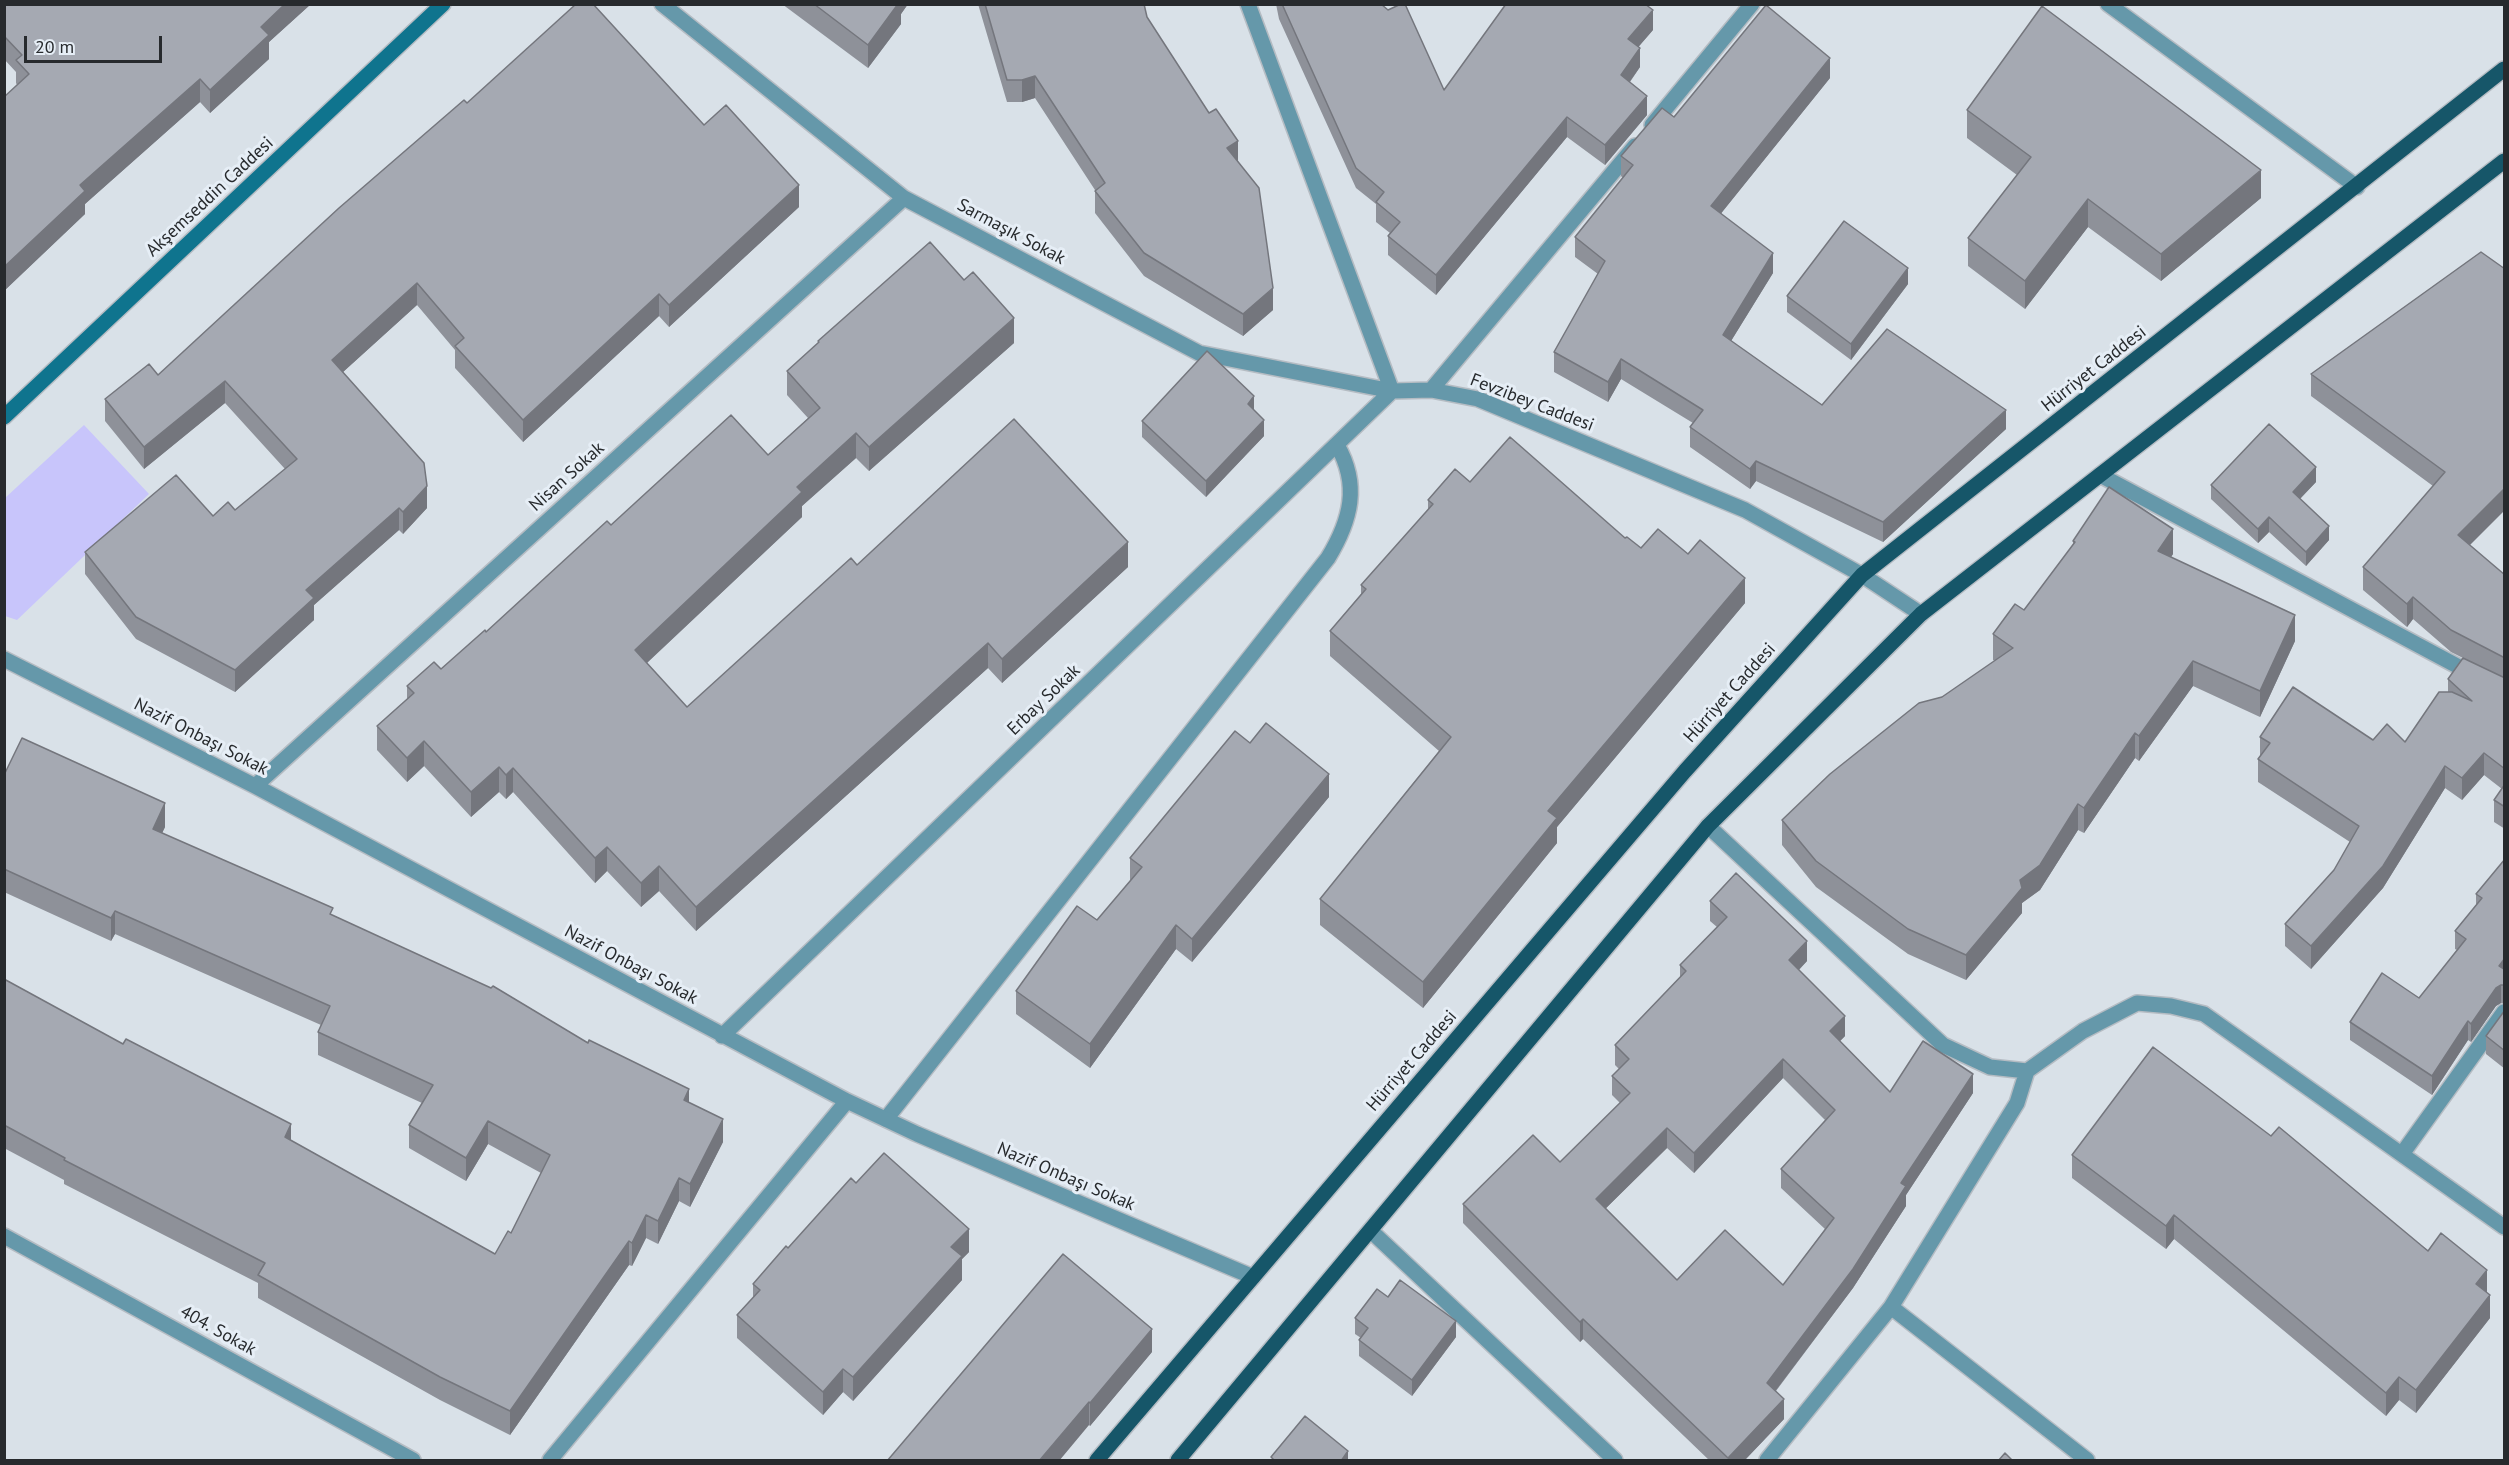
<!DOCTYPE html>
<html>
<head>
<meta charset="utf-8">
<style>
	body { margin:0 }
	#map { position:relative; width:2509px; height:1465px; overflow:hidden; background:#d9e1e8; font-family:"PT Sans",sans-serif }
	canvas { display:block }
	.frame { position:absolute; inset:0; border:6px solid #272a2d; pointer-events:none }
	.scale { position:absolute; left:24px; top:36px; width:138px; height:27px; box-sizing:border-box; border:3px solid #272a2d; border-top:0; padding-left:8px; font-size:18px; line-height:21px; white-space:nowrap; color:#272a2d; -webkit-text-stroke:4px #e6eef6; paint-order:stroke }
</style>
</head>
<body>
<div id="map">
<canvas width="2509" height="1465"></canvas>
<div class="frame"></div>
<div class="scale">20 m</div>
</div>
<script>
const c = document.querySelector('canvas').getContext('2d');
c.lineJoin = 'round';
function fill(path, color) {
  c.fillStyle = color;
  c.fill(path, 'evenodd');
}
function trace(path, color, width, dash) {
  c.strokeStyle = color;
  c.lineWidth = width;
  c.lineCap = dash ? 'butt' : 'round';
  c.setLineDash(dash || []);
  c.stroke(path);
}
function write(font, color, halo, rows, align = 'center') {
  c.font = font + ' "PT Sans",sans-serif';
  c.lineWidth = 6;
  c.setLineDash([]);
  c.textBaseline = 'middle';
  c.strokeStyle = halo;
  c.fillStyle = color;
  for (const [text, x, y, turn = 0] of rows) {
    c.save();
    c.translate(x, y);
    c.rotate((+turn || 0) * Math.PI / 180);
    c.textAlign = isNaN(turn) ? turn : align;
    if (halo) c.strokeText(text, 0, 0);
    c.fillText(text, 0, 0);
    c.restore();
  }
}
fill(new Path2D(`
	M 84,425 L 149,494 L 17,620 L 5,616 L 5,498 Z`), '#c8c5fb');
const service = new Path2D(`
	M 886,1119 L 1328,558 C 1351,520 1360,485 1337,445`);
const minor = new Path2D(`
	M 662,4 L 904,198 L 1199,353 L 1392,391 L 1431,390 L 1478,399 L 1745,510 L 1862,575 L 1921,614
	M 1248,4 L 1392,391
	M 2108,4 L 2357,187
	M 1652,125 L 1752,4
	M 1431,390 L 1635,146
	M 2100,475 L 2504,691
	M 4,659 L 255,786 L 847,1101 L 917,1134 L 1253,1277
	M 255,786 L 904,198
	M 1708,826 L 1943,1045 L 1990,1067 L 2027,1071 L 2083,1031 L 2137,1003 L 2171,1006 L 2204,1014 L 2504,1227
	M 722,1036 L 1392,391
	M 2402,1154 L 2504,1012
	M 1371,1231 L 1615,1460
	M 4,1236 L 413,1460
	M 1891,1307 L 2087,1460
	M 550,1460 L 847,1101
	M 1767,1460 L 1891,1307 L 2017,1103 L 2027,1071`);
const secondary = new Path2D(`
	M 4,417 L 443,4`);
const primary = new Path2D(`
	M 1097,1460 L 1685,771 L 1862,575 L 2504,69
	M 1178,1460 L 1708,826 L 1921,614 L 2504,161`);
trace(service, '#b5bcc3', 18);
trace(minor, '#b5bcc3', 18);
trace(secondary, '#b5bcc3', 18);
trace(primary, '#b5bcc3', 18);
trace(service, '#6598aa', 15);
trace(minor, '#6598aa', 15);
trace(secondary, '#0f748e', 15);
trace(primary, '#165669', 15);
fill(new Path2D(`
	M 4,4 L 311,4 L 269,42 L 269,59 L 210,113 L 200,102 L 85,204 L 85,214 L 4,291 L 4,97 L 17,85 L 16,83 L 16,72 L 4,59 Z
	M 782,4 L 908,4 L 901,14 L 901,24 L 868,68 Z
	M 978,4 L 1144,4 L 1147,17 L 1238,161 L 1273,310 L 1243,336 L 1144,276 L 1095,213 L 1095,190 L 1035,98 L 1022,102 L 1007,102 Z
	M 1276,4 L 1381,4 L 1444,90 L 1653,30 L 1639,46 L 1640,67 L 1630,82 L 1647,115 L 1605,165 L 1567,137 L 1436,295 L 1388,255 L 1388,236 L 1390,233 L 1376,222 L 1376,204 L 1356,188 L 1279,19 Z
	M 1830,78 L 1721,213 L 1773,273 L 1731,341 L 1822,405 L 2006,429 L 1883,542 L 1756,481 L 1750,489 L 1690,447 L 1690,427 L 1693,423 L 1621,379 L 1608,402 L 1554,372 L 1554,352 L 1598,274 L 1575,257 L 1575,237 L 1623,178 L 1621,176 L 1621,156 L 1674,117 Z
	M 467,103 L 704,125 L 799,207 L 669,327 L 659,316 L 523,442 L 455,368 L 455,350 L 417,305 L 343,372 L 427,508 L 403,534 L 399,530 L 314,605 L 314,620 L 235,692 L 136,639 L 85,574 L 85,552 L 235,510 L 285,469 L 225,403 L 144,469 L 105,421 L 105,399 L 158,375 Z
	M 1967,110 L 2261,198 L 2161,281 L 2088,227 L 2025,309 L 1968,266 L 1968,238 L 2017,175 L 1967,138 Z
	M 2481,252 L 2470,545 L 2505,575 L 2505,829 L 2494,822 L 2494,800 L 2502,789 L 2484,775 L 2462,800 L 2445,788 L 2383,888 L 2311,969 L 2285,946 L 2285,924 L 2334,870 L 2350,842 L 2258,782 L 2258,759 L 2260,757 L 2260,737 L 2373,740 L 2405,742 L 2448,692 L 2448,679 L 2463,658 L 2451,652 L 2413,619 L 2407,627 L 2363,590 L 2363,567 L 2433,486 L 2311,396 L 2311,374 Z
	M 1908,284 L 1851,360 L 1787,312 L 1787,296 Z
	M 818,341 L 1014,343 L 869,471 L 856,458 L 802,506 L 802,517 L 647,663 L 687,707 L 857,565 L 1128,567 L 1002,683 L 988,668 L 696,931 L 659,891 L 641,907 L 607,871 L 595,883 L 513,792 L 506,799 L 499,792 L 471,817 L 424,766 L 407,782 L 377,750 L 377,726 L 407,699 L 407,686 L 441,669 L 486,632 L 611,525 L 768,455 L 808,418 L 787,395 L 787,371 L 818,343 Z
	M 1254,410 L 1264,436 L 1206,497 L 1142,437 L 1142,421 Z
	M 1470,482 L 1625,538 L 1641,548 L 1745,603 L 1557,827 L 1557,843 L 1423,1008 L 1320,925 L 1320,899 L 1439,751 L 1330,656 L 1330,631 L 1361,594 L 1361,585 L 1428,510 L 1428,500 Z
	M 2316,482 L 2300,499 L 2329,540 L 2306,566 L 2269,532 L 2258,543 L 2211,499 L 2211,485 Z
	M 2073,541 L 2173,554 L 2171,557 L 2295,641 L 2260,717 L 2193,686 L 2139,761 L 2135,758 L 2084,833 L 2078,830 L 2040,890 L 2022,903 L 2022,913 L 1966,980 L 1908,954 L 1816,887 L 1782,845 L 1782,820 L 1942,697 L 1995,661 L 1993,660 L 1993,634 L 2024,610 L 2073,545 Z
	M 1250,743 L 1329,797 L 1192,962 L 1176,949 L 1090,1068 L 1016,1014 L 1016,991 L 1097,920 L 1130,881 L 1130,858 Z
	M 4,775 L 165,827 L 162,833 L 333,916 L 588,1043 L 689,1102 L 723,1142 L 690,1207 L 679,1201 L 658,1244 L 646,1238 L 632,1266 L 629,1265 L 510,1435 L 440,1400 L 258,1298 L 258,1283 L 64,1184 L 64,1180 L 4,1148 L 4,979 L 291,1141 L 495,1254 L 511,1233 L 541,1173 L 488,1144 L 466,1181 L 409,1148 L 409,1125 L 422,1103 L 318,1055 L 318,1032 L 321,1025 L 115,934 L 111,941 L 4,892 Z
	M 2505,859 L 2505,1003 L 2501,1003 L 2496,1006 L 2471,1042 L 2468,1040 L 2432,1095 L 2350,1040 L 2350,1022 L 2419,998 L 2457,950 L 2455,949 L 2455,931 L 2476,905 L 2476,894 Z
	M 1710,901 L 1807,961 L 1799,970 L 1845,1036 L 1840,1041 L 1890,1092 L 1973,1093 L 1906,1195 L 1906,1206 L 1853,1288 L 1776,1391 L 1784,1419 L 1744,1461 L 1710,1461 L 1583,1339 L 1580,1342 L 1463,1223 L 1463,1204 L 1560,1162 L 1620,1103 L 1612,1095 L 1612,1076 L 1619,1069 L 1615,1065 L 1615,1045 L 1680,977 L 1680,965 L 1717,927 L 1710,921 ZM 1783,1078 L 1825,1120 L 1781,1169 L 1781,1188 L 1825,1229 L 1783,1285 L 1677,1280 L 1606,1208 L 1667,1148 L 1694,1173 Z
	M 2505,1010 L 2505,1069 L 2486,1054 L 2486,1036 Z
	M 2271,1136 L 2487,1293 L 2490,1318 L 2416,1413 L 2399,1400 L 2386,1416 L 2174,1239 L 2166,1249 L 2072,1178 L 2072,1155 Z
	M 856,1183 L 969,1252 L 962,1259 L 962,1280 L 853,1401 L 843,1392 L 823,1415 L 737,1338 L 737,1315 L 753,1298 L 753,1284 L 788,1248 Z
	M 1388,1297 L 1456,1337 L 1412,1396 L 1359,1356 L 1359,1340 L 1361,1338 L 1355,1334 L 1355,1318 Z
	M 1152,1352 L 1090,1426 L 1089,1425 L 887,1461 Z
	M 2505,1438 L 2505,1461 L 2503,1461 L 2503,1440 Z`), '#8e9199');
fill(new Path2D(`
	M 285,4 L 311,4 L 269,42 L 269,59 L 210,113 L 210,90 L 261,27 Z
	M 897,4 L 908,4 L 901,14 L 901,24 L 868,68 L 868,45 Z
	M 1653,10 L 1653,30 L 1628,59 L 1628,39 Z
	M 1640,48 L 1640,67 L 1621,94 L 1621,75 Z
	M 1830,58 L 1830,78 L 1711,226 L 1711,206 Z
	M 1035,76 L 1035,98 L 1022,102 L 1022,80 Z
	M 200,79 L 200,102 L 85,204 L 85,214 L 4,291 L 4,267 L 80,185 Z
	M 1647,96 L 1647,115 L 1605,165 L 1605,145 Z
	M 1567,117 L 1567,137 L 1436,295 L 1436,275 Z
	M 1238,141 L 1238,163 L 1227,148 Z
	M 2261,170 L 2261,198 L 2161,281 L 2161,254 Z
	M 799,185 L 799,207 L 669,327 L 669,305 Z
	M 2088,199 L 2088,227 L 2025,309 L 2025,281 Z
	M 1773,253 L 1773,273 L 1723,354 L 1723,335 Z
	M 1908,268 L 1908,284 L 1851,360 L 1851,344 Z
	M 417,283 L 417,305 L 332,382 L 332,360 Z
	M 1273,288 L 1273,310 L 1243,336 L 1243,314 Z
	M 659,294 L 659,316 L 523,442 L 523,420 Z
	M 1014,318 L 1014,343 L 869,471 L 869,447 Z
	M 1621,359 L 1621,379 L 1608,402 L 1608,382 Z
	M 225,381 L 225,403 L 144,469 L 144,447 Z
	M 1254,396 L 1254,412 L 1248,404 Z
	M 2006,410 L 2006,429 L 1883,542 L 1883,522 Z
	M 1264,420 L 1264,436 L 1206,497 L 1206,481 Z
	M 856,433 L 856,458 L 802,506 L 802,517 L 635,674 L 635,650 L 797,487 Z
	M 1756,461 L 1756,481 L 1750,489 L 1750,469 Z
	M 2316,467 L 2316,482 L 2293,506 L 2293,492 Z
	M 427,486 L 427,508 L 403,534 L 403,512 Z
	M 2505,488 L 2505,510 L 2458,557 L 2458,535 Z
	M 399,508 L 399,530 L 314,605 L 314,620 L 235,692 L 235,670 L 306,590 Z
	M 2269,517 L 2269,532 L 2258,543 L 2258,529 Z
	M 2329,526 L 2329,540 L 2306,566 L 2306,552 Z
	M 2173,529 L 2173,554 L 2158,577 L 2158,551 Z
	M 1128,542 L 1128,567 L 1002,683 L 1002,659 Z
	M 1745,578 L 1745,603 L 1557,827 L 1557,843 L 1423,1008 L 1423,982 L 1548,811 Z
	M 2413,597 L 2413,619 L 2407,627 L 2407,604 Z
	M 2295,615 L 2295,641 L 2260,717 L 2260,691 Z
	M 988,643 L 988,668 L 696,931 L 696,907 Z
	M 2193,661 L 2193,686 L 2139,761 L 2139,736 Z
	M 2135,733 L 2135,758 L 2084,833 L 2084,808 Z
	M 424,741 L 424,766 L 407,782 L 407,758 Z
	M 2484,753 L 2484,775 L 2462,800 L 2462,778 Z
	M 2445,766 L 2445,788 L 2383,888 L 2311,969 L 2311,946 Z
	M 499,767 L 499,792 L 471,817 L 471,792 Z
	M 513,768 L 513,792 L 506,799 L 506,775 Z
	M 1329,774 L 1329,797 L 1192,962 L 1192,939 Z
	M 165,803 L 165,827 L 153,852 L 153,829 Z
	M 2078,804 L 2078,830 L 2040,890 L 2022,903 L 2022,913 L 1966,980 L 1966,955 L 2020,880 Z
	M 607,847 L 607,871 L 595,883 L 595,858 Z
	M 659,866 L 659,891 L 641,907 L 641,883 Z
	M 115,911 L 115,934 L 111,941 L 111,918 Z
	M 1176,925 L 1176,949 L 1090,1068 L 1090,1044 Z
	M 1807,941 L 1807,961 L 1789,980 L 1789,960 Z
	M 2505,958 L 2505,977 L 2499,966 Z
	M 2501,985 L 2501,1003 L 2496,1006 L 2471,1042 L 2471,1024 L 2496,988 Z
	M 1845,1016 L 1845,1036 L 1830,1051 L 1830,1031 Z
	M 2468,1021 L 2468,1040 L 2432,1095 L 2432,1076 Z
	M 1783,1059 L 1783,1078 L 1694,1173 L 1694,1153 Z
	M 1973,1074 L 1973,1093 L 1906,1195 L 1906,1206 L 1853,1288 L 1767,1402 L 1767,1383 L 1901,1183 Z
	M 689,1089 L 689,1112 L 684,1100 Z
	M 723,1119 L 723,1142 L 690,1207 L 690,1184 Z
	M 488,1121 L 488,1144 L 466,1181 L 466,1158 Z
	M 291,1124 L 291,1147 L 285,1137 Z
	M 1667,1128 L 1667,1148 L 1596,1218 L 1596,1199 Z
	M 679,1178 L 679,1201 L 658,1244 L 658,1221 Z
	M 646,1215 L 646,1238 L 632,1266 L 632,1243 Z
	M 2174,1215 L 2174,1239 L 2166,1249 L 2166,1226 Z
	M 969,1229 L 969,1252 L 962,1259 L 962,1280 L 853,1401 L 853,1377 L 951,1247 Z
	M 629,1241 L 629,1265 L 510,1435 L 510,1411 Z
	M 2487,1270 L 2487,1293 L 2476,1284 Z
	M 2490,1295 L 2490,1318 L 2416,1413 L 2416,1390 Z
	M 1583,1319 L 1583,1339 L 1580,1342 L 1580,1322 Z
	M 1456,1321 L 1456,1337 L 1412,1396 L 1412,1380 Z
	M 1152,1329 L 1152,1352 L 1090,1426 L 1090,1403 Z
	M 843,1369 L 843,1392 L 823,1415 L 823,1392 Z
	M 2399,1377 L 2399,1400 L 2386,1416 L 2386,1393 Z
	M 1784,1399 L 1784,1419 L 1744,1461 L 1728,1461 L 1728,1458 Z
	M 1089,1402 L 1089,1425 L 1059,1461 L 1039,1461 Z
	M 1348,1451 L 1348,1461 L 1341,1461 Z`), '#74767d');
const building = new Path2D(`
	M 4,4 L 285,4 L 261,27 L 269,35 L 210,90 L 200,79 L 80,185 L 85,191 L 4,267 L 4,97 L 29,74 L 16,60 L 22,55 L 4,36 Z
	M 576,4 L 593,4 L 704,125 L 726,105 L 799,185 L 669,305 L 659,294 L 523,420 L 455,346 L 464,338 L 417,283 L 332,360 L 424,463 L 427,486 L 403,512 L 399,508 L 306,590 L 314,598 L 235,670 L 136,617 L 85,552 L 176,475 L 213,516 L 228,502 L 235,510 L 297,459 L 225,381 L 144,447 L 105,399 L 149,364 L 158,375 L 339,208 L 464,100 L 467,103 Z
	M 814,4 L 898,4 L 868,45 Z
	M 985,4 L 1144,4 L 1147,17 L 1209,113 L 1216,109 L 1238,141 L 1227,148 L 1259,188 L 1273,288 L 1243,314 L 1144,253 L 1095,191 L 1105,183 L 1035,76 L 1022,80 L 1007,80 Z
	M 1282,4 L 1381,4 L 1388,10 L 1401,4 L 1405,4 L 1444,90 L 1506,4 L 1645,4 L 1653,10 L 1628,39 L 1640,48 L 1621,75 L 1647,96 L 1605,145 L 1567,117 L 1436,275 L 1388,236 L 1400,222 L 1376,202 L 1384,192 L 1356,168 Z
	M 1766,5 L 1830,58 L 1711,206 L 1773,253 L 1723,335 L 1822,405 L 1887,329 L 2006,410 L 1883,522 L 1756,461 L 1750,469 L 1690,427 L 1703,410 L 1621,359 L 1608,382 L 1554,352 L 1605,261 L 1575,237 L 1633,165 L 1621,156 L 1662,108 L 1674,117 Z
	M 2042,6 L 2261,170 L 2161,254 L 2088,199 L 2025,281 L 1968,238 L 2031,157 L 1967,110 Z
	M 1844,221 L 1908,268 L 1851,344 L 1787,296 Z
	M 930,242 L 964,280 L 973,272 L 1014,318 L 869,447 L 856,433 L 797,487 L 802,492 L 635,650 L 687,707 L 851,558 L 857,565 L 1014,419 L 1128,542 L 1002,659 L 988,643 L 696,907 L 659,866 L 641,883 L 607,847 L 595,858 L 513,768 L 506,775 L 499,767 L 471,792 L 424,741 L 407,758 L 377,726 L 414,693 L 407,686 L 434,662 L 441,669 L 485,630 L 486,632 L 607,521 L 611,525 L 731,415 L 768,455 L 820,408 L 787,371 L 819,342 L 818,341 Z
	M 2481,252 L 2505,269 L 2505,488 L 2458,535 L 2505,575 L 2505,658 L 2451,630 L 2413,597 L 2407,604 L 2363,567 L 2445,472 L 2311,374 Z
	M 1207,351 L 1254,396 L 1248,404 L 1264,420 L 1206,481 L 1142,421 Z
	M 2269,424 L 2316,467 L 2293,492 L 2329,526 L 2306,552 L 2269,517 L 2258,529 L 2211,485 Z
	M 1510,437 L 1625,538 L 1627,537 L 1641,548 L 1658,529 L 1688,554 L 1700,540 L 1745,578 L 1548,811 L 1557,818 L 1423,982 L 1320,899 L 1451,737 L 1330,631 L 1366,589 L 1361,585 L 1433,504 L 1428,500 L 1455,469 L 1470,482 Z
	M 2109,487 L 2173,529 L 2158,551 L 2295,615 L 2260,691 L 2193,661 L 2139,736 L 2135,733 L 2084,808 L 2078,804 L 2040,865 L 2020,880 L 2022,888 L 1966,955 L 1908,929 L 1816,861 L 1782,820 L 1830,774 L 1919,703 L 1942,697 L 2013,648 L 1993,634 L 2015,604 L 2024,610 L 2075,542 L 2073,541 Z
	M 2463,658 L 2505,678 L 2505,769 L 2484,753 L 2462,778 L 2445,766 L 2383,866 L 2311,946 L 2285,924 L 2334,870 L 2359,826 L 2258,759 L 2270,743 L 2260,737 L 2293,687 L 2373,740 L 2387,724 L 2405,742 L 2439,692 L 2452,692 L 2472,701 L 2448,679 Z
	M 1266,723 L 1329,774 L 1192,939 L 1176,925 L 1090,1044 L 1016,991 L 1077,906 L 1097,920 L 1142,867 L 1130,858 L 1235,731 L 1250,743 Z
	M 22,738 L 165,803 L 153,829 L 333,908 L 330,914 L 491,988 L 493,986 L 588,1043 L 589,1040 L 689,1089 L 684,1100 L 723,1119 L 690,1184 L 679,1178 L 658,1221 L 646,1215 L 632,1243 L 629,1241 L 510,1411 L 440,1377 L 258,1275 L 265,1263 L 64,1160 L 65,1158 L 4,1125 L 4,979 L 123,1044 L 126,1039 L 291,1124 L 285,1137 L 495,1254 L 508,1231 L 511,1233 L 550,1155 L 488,1121 L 466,1158 L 409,1125 L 433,1085 L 318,1032 L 330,1006 L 115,911 L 111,918 L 4,869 L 4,775 Z
	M 2505,784 L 2505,807 L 2494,800 Z
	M 2505,859 L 2505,958 L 2499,966 L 2505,970 L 2505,985 L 2501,985 L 2496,988 L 2471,1024 L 2468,1021 L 2432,1076 L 2350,1022 L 2382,973 L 2419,998 L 2466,939 L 2455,931 L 2482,898 L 2476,894 Z
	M 1736,873 L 1807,941 L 1789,960 L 1845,1016 L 1830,1031 L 1890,1092 L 1923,1041 L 1973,1074 L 1901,1183 L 1906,1186 L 1853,1269 L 1767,1383 L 1784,1399 L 1728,1458 L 1583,1319 L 1580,1322 L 1463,1204 L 1533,1135 L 1560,1162 L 1630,1093 L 1612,1076 L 1629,1059 L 1615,1045 L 1686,971 L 1680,965 L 1727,917 L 1710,901 ZM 1783,1059 L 1835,1110 L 1781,1169 L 1834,1218 L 1783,1285 L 1725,1230 L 1677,1280 L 1596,1199 L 1667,1128 L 1694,1153 Z
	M 2505,1010 L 2505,1051 L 2486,1036 Z
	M 2153,1047 L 2271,1136 L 2279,1127 L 2428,1251 L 2441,1233 L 2487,1270 L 2476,1284 L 2490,1295 L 2416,1390 L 2399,1377 L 2386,1393 L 2174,1215 L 2166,1226 L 2072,1155 Z
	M 884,1153 L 969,1229 L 951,1247 L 962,1256 L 853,1377 L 843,1369 L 823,1392 L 737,1315 L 760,1290 L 753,1284 L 786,1246 L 788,1248 L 851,1178 L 856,1183 Z
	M 1063,1254 L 1152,1329 L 1090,1403 L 1089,1402 L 1039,1461 L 887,1461 Z
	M 1400,1280 L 1456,1321 L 1412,1380 L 1359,1340 L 1368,1328 L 1355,1318 L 1377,1289 L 1388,1297 Z
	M 1305,1416 L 1348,1451 L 1341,1461 L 1275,1461 L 1271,1457 Z
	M 2005,1453 L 2013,1461 L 1998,1461 Z`);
fill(building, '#a5a9b2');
trace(building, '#74767d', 1.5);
write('18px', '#272a2d', '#e6eef6', [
	["Akşemseddin Caddesi",210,197,-43],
	["Sarmaşık Sokak",1011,232,28],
	["Hürriyet Caddesi",2094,369,-38],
	["Fevzibey Caddesi",1532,403,21],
	["Nisan Sokak",567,477,-42],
	["Hürriyet Caddesi",1730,693,-48],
	["Erbay Sokak",1044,700,-44],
	["Nazif Onbaşı Sokak",201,737,27],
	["Nazif Onbaşı Sokak",631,965,28],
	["Hürriyet Caddesi",1412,1061,-49],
	["Nazif Onbaşı Sokak",1066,1177,23],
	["404. Sokak",218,1331,29]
]);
</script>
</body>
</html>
